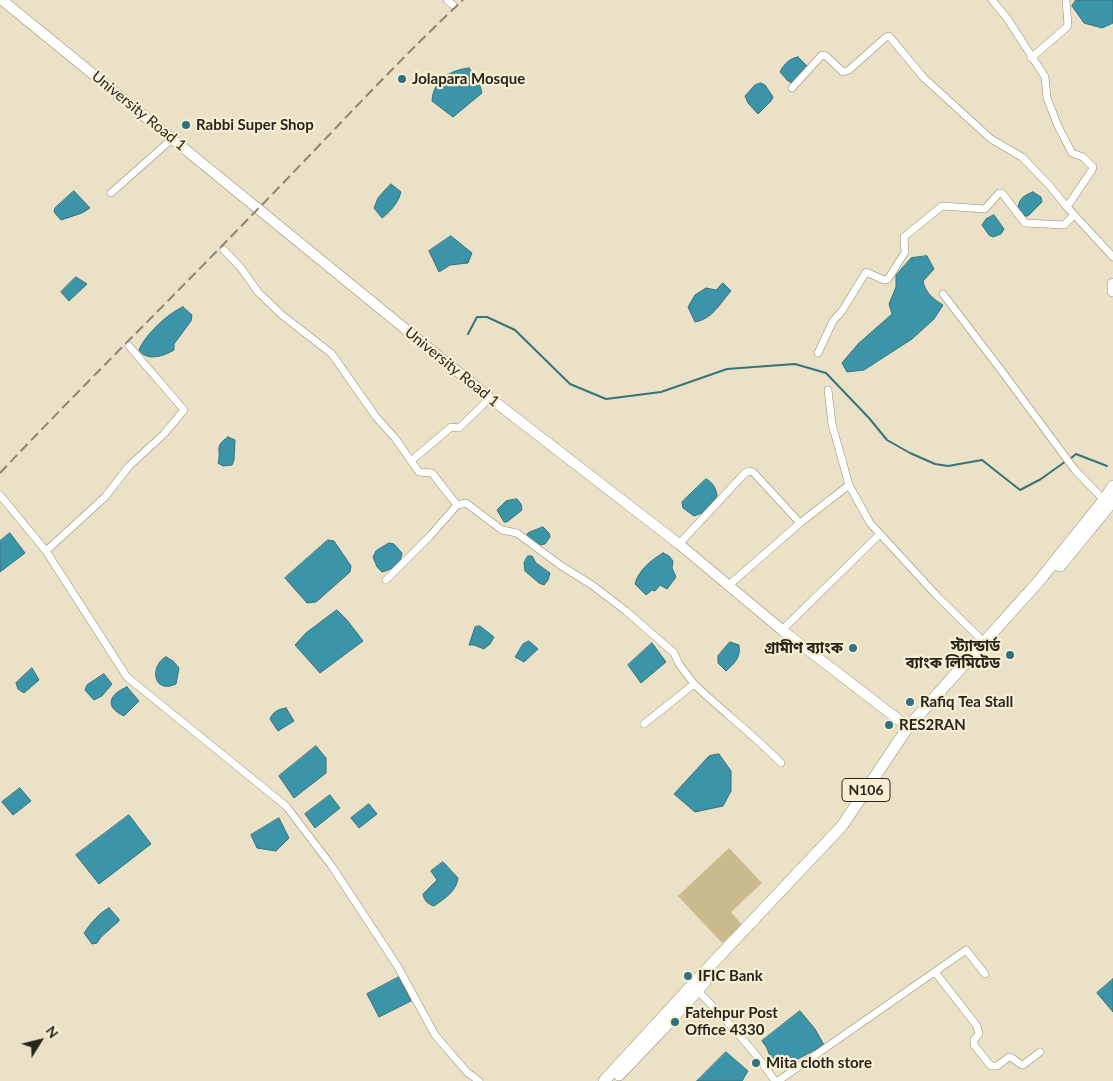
<!DOCTYPE html>
<html>
<head>
<meta charset="utf-8">
<style>
	body { margin:0 }
	#map { position:relative; width:1113px; height:1081px; overflow:hidden; background:#eae1c6; font-family:Lato,sans-serif }
	canvas { display:block }
	.north { position:absolute; left:15px; top:1016px; width:50px; height:50px; -webkit-text-stroke:4px #f7eed3; paint-order:stroke; rotate:54deg; font-size:14px; font-weight:700; line-height:20px; text-align:center; color:#28251a }
	.north::after { content:''; display:block; margin:auto; width:18px; height:22px; background:#28251a; clip-path:polygon(50% 0,100% 100%,50% 72%,0 100%) }
</style>
</head>
<body>
<div id="map">
<canvas width="1113" height="1081"></canvas>
<div class="north">N</div>
</div>
<script>
const c = document.querySelector('canvas').getContext('2d');
c.lineJoin = 'round';
function fill(path, color) {
  c.fillStyle = color;
  c.fill(path, 'evenodd');
}
function trace(path, color, width, dash) {
  c.strokeStyle = color;
  c.lineWidth = width;
  c.lineCap = dash ? 'butt' : 'round';
  c.setLineDash(dash || []);
  c.stroke(path);
}
function write(font, color, halo, rows, align = 'center') {
  c.font = font + ' Lato,"Noto Sans Bengali",sans-serif';
  c.lineWidth = 4.5;
  c.setLineDash([]);
  c.textBaseline = 'middle';
  c.strokeStyle = halo;
  c.fillStyle = color;
  for (const [text, x, y, turn = 0] of rows) {
    c.save();
    c.translate(x, y);
    c.rotate((+turn || 0) * Math.PI / 180);
    c.textAlign = isNaN(turn) ? turn : align;
    if (halo) c.strokeText(text, 0, 0);
    c.fillText(text, 0, 0);
    c.restore();
  }
}
fill(new Path2D(`
	M 729,848 L 762,883 L 731,912 L 742,925 L 722,943 L 678,896 Z`), '#cabb8e');
const water = new Path2D(`
	M 1076,0 L 1113,0 L 1113,23 L 1102,28 L 1084,23 L 1072,6 Z
	M 798,57 L 807,66 L 792,83 L 788,81 L 780,72 C 784,64 790,58 798,57 Z
	M 469,68 L 479,82 L 482,93 L 453,117 L 432,101 C 433,81 449,70 469,68 Z
	M 761,83 L 765,85 L 773,97 L 771,101 L 758,114 L 748,103 L 745,96 L 755,85 Z
	M 391,184 L 401,192 C 398,203 391,211 382,218 L 374,208 L 378,198 Z
	M 74,191 L 90,208 L 82,213 L 61,220 L 54,212 L 55,208 Z
	M 1033,192 L 1041,197 L 1042,202 L 1028,216 L 1024,216 L 1018,208 C 1019,199 1024,195 1033,192 Z
	M 994,215 L 1004,229 L 1001,234 L 993,237 L 989,235 L 982,225 L 986,219 Z
	M 451,236 L 472,253 L 468,263 L 450,265 L 439,272 L 429,251 Z
	M 927,256 L 934,269 L 923,281 C 925,292 933,299 943,305 L 934,319 L 912,339 L 864,370 L 847,372 L 842,363 L 858,344 L 892,314 L 889,304 L 896,287 L 896,275 L 911,258 Z
	M 76,277 L 87,284 L 69,301 L 61,292 Z
	M 723,283 L 731,291 C 719,304 713,319 695,322 L 688,307 L 695,295 L 706,288 L 716,290 Z
	M 183,307 L 192,315 L 191,321 L 174,344 L 174,350 C 164,356 147,362 139,350 C 145,335 168,313 183,307 Z
	M 228,437 L 235,440 L 234,460 L 232,465 L 223,466 L 218,463 C 222,449 213,447 228,437 Z
	M 706,479 C 712,481 717,490 717,496 L 705,512 L 694,516 L 683,508 L 682,502 Z
	M 517,499 L 521,504 L 522,510 L 507,522 L 504,522 L 497,510 L 506,501 Z
	M 543,527 L 549,533 L 550,537 L 545,544 L 540,545 L 525,538 L 528,533 Z
	M 10,533 L 25,553 L 0,572 L 0,541 Z
	M 328,540 L 334,541 L 351,566 L 350,572 L 316,602 L 307,603 L 285,578 Z
	M 389,543 L 394,544 L 402,553 C 401,564 393,569 382,572 L 377,567 L 373,557 L 376,551 Z
	M 663,553 L 669,556 L 673,561 L 672,568 L 676,577 L 667,589 L 660,585 L 655,591 L 652,590 L 646,595 L 635,584 C 638,571 651,560 663,553 Z
	M 528,556 L 532,556 L 536,563 L 550,573 L 548,580 L 544,585 L 539,583 L 525,571 L 524,563 Z
	M 337,610 L 347,620 L 363,641 L 320,673 L 295,645 L 306,633 Z
	M 480,626 L 494,637 L 490,644 L 484,649 L 474,645 L 469,645 L 475,627 Z
	M 529,641 L 538,649 L 524,662 L 515,657 L 523,644 Z
	M 730,642 L 739,645 C 741,657 735,663 726,671 L 718,663 L 718,656 Z
	M 652,643 L 666,662 L 641,683 L 628,665 Z
	M 166,657 L 173,661 L 179,668 L 176,684 C 152,695 150,664 166,657 Z
	M 32,668 L 39,680 L 24,693 L 18,689 L 16,683 Z
	M 104,674 L 112,684 L 102,696 L 94,700 L 85,690 L 87,685 Z
	M 127,687 L 139,701 L 124,716 C 104,707 109,694 127,687 Z
	M 286,708 L 294,721 L 278,731 L 270,719 C 273,712 278,709 286,708 Z
	M 316,746 L 326,758 L 326,773 L 294,798 L 279,776 Z
	M 719,754 L 731,771 L 731,791 L 723,806 L 695,812 L 674,794 L 709,756 Z
	M 20,788 L 31,801 L 13,815 L 2,802 Z
	M 330,795 L 340,808 L 315,828 L 305,814 Z
	M 369,804 L 377,814 L 359,828 L 351,818 Z
	M 129,815 L 151,844 L 99,884 L 76,855 Z
	M 279,818 L 289,838 L 276,851 L 257,848 L 251,835 Z
	M 443,862 L 458,878 C 456,892 445,898 434,906 C 428,904 424,901 423,894 L 437,880 L 431,871 Z
	M 109,908 L 119,919 L 119,921 L 101,937 L 97,943 L 92,944 L 84,933 C 90,924 100,912 109,908 Z
	M 399,977 L 411,1001 L 379,1017 L 367,994 Z
	M 1113,979 L 1113,1012 L 1097,993 Z
	M 800,1011 L 815,1029 L 824,1045 L 781,1068 L 778,1063 L 773,1065 L 767,1048 L 762,1041 Z
	M 726,1052 L 748,1071 L 742,1081 L 697,1081 Z`);
fill(water, '#3c94a9');
trace(water, '#36737e', 1);
trace(new Path2D(`
	M 468,334 L 477,317 L 487,317 L 515,330 L 570,384 L 606,399 L 661,392 L 727,369 L 795,364 L 826,373 L 869,418 L 887,440 L 910,453 L 935,464 L 948,466 L 982,460 L 1020,490 L 1041,479 L 1066,461
	M 1070,459 L 1076,454 L 1107,466`), '#36737e', 2);
const minor = new Path2D(`
	M 447,0 L 453,5
	M 992,0 L 1007,18 L 1045,77 L 1047,98 L 1058,126 L 1072,153 L 1083,157 L 1093,167 L 1092,170 L 1067,207 L 1113,257
	M 1031,58 L 1068,26 L 1066,0
	M 792,88 L 822,55 L 826,56 L 843,72 L 849,70 L 886,37 L 889,36 L 924,78 L 991,139 L 1022,157 L 1049,185 L 1067,207
	M 111,193 L 173,138
	M 224,250 L 241,268 L 258,292 L 282,315 L 332,354 L 376,417 L 395,438 L 411,461
	M 943,294 L 1001,370 L 1075,470 L 1104,500
	M 818,353 L 833,321 L 842,311 L 866,272 L 884,280 L 888,279 L 905,252 L 904,237 L 942,206 L 985,209 L 999,193 L 1002,193 L 1025,223 L 1064,225 L 1074,215
	M 828,390 L 832,424 L 849,485 L 870,523 L 938,597 L 982,640
	M 0,495 L 46,551 L 127,677 L 286,806 L 331,865 L 398,967 L 435,1035 L 467,1072 L 479,1081
	M 457,505 L 466,503 L 502,530 L 517,533 L 560,565 L 592,585 L 626,611 L 674,653 L 679,664 L 694,684 L 644,724
	M 679,544 L 745,473 L 749,471 L 753,472 L 800,523
	M 46,551 L 105,497 L 129,466 L 163,435 L 184,410 L 129,346
	M 386,580 L 430,536 L 457,505 L 432,473 L 419,472 L 411,461 L 451,427 L 459,428 L 490,398
	M 729,585 L 800,523 L 849,485
	M 782,630 L 880,534
	M 694,684 C 722,711 754,735 781,763
	M 935,972 L 977,1026 L 979,1034 L 974,1040 L 974,1045 L 991,1066 L 997,1066 L 1009,1057 C 1016,1058 1017,1064 1023,1065 L 1040,1052
	M 697,990 C 725,1019 752,1047 775,1081
	M 778,1081 L 966,950 L 985,974`);
const secondary = new Path2D(`
	M 2,0 L 490,398 L 679,544 L 782,630 L 908,727`);
const trunk = new Path2D(`
	M 1113,284 L 1113,291
	M 1060,566 L 1113,501
	M 619,1075 L 663,1029 L 705,982
	M 604,1081 L 692,985 L 842,826 L 908,727 L 1039,581 L 1104,500 L 1113,486`);
trace(minor, '#948c72', 8);
trace(secondary, '#948c72', 11);
trace(trunk, '#948c72', 12);
trace(minor, '#fff', 7);
trace(secondary, '#fff', 10);
trace(trunk, '#fff', 11);
trace(new Path2D(`
	M 0,473 C 82,386 168,302 251,216 C 322,144 389,69 463,0`), '#8b8572', 2, [10, 5]);
for (const [x, y, r, color] of [
	[402,79,5,"#2e7182"],
	[186,125,5,"#2e7182"],
	[853,648,5,"#2e7182"],
	[1010,655,5,"#2e7182"],
	[910,702,5,"#2e7182"],
	[889,725,5,"#2e7182"],
	[688,976,5,"#2e7182"],
	[675,1022,5,"#2e7182"],
	[756,1063,5,"#2e7182"]
]) {
  const dot = new Path2D();
  dot.arc(x, y, r, 0, 2 * Math.PI);
  c.fillStyle = color;
  c.fill(dot);
  trace(dot, '#f7eed3', 2);
}
for (const [x, y, w] of [
	[866,790,48]
]) {
  const box = new Path2D();
  box.roundRect(x - w / 2, y - 11.5, w, 23, 4);
  c.fillStyle = '#f7eed3';
  c.fill(box);
  trace(box, '#28251a', 1);
}
write('bold 14px', '#28251a', null, [
	["N106",866,790]
]);
write('bold 15px', '#28251a', '#f7eed3', [
	["Jolapara Mosque",412,79],
	["Rabbi Super Shop",196,125],
	["স্ট্যান্ডার্ড",1000,646,"right"],
	["ব্যাংক লিমিটেড",1000,663,"right"],
	["গ্রামীণ ব্যাংক",843,648,"right"],
	["Rafiq Tea Stall",920,702],
	["RES2RAN",899,725],
	["IFIC Bank",698,976],
	["Fatehpur Post",685,1013],
	["Office 4330",685,1030],
	["Mita cloth store",766,1063]
], 'left');
write('15px', '#28251a', '#f7eed3', [
	["University Road 1",139,111,39],
	["University Road 1",452,367,39]
]);
</script>
</body>
</html>
